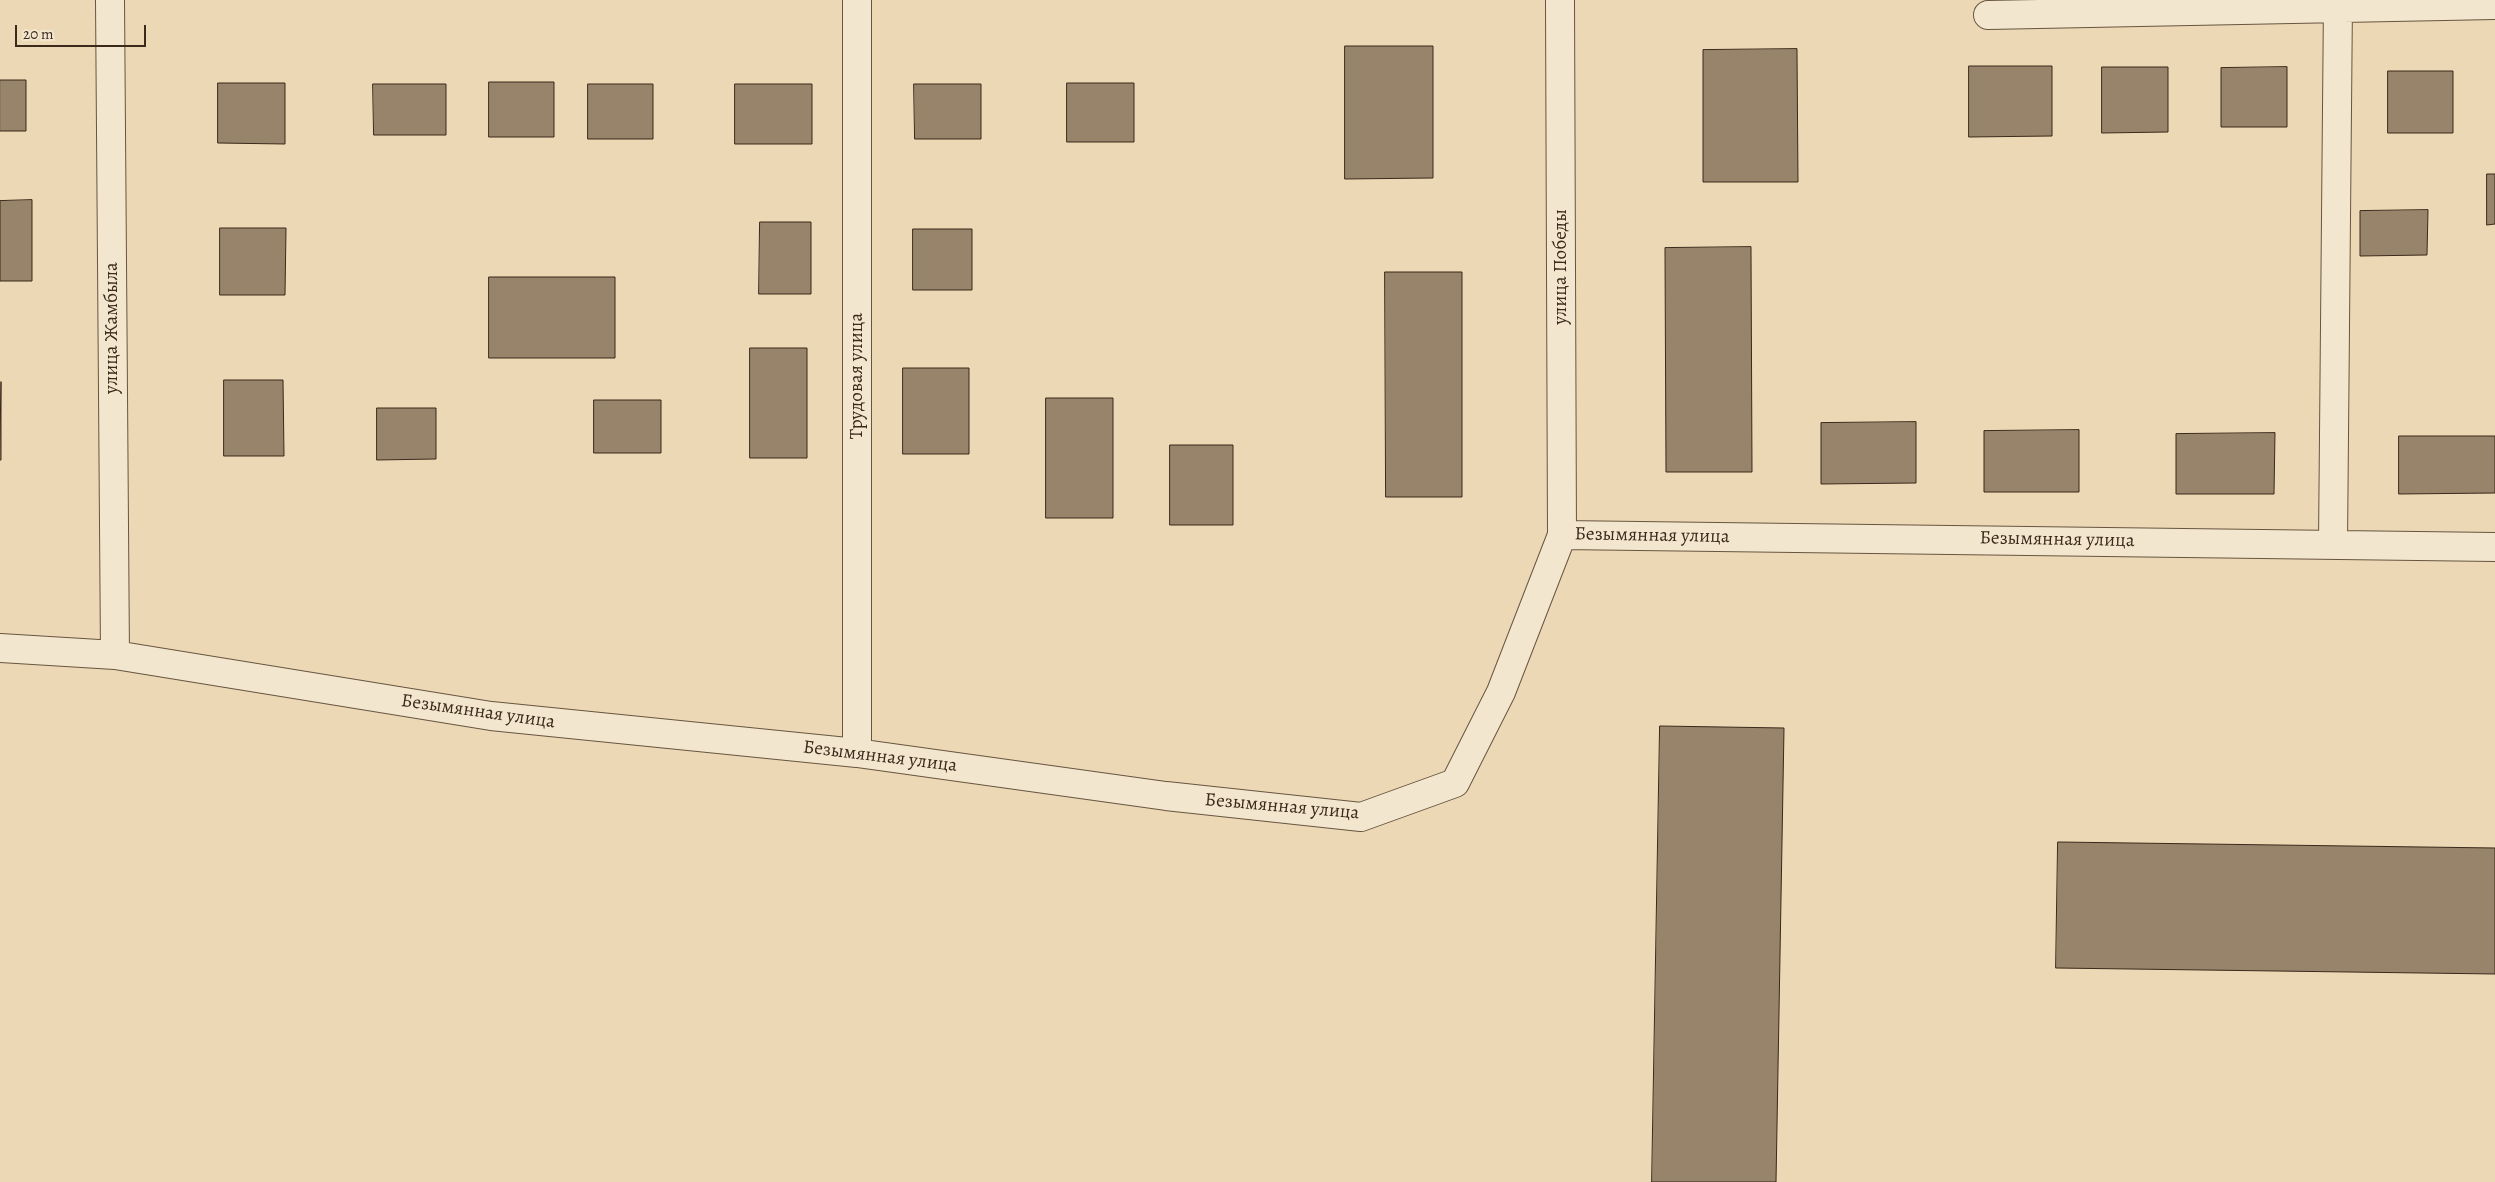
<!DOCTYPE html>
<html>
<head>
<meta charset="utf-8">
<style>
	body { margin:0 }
	#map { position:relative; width:2495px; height:1182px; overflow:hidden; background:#ecd8b4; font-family:Alegreya,serif }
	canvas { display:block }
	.scale { position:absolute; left:15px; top:25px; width:131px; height:22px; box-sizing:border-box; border:2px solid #3b291b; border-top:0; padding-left:6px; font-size:15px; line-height:18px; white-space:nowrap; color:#3b291b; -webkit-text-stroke:4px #f3e6ce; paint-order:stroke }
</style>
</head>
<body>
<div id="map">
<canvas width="2495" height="1182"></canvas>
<div class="scale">20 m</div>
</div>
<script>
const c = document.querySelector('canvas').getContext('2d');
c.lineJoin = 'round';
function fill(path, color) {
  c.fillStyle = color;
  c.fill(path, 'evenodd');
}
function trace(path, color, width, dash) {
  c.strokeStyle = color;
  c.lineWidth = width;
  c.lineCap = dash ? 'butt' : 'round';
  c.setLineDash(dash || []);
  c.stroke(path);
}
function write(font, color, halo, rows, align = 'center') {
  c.font = font + ' Alegreya,serif';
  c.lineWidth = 4.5;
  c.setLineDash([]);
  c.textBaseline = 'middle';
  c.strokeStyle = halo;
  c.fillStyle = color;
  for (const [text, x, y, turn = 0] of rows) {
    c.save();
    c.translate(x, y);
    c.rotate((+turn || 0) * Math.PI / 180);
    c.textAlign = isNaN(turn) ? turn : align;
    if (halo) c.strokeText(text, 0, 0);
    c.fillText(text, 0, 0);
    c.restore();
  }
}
const building = new Path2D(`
	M 1345,46 L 1433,46 L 1433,178 L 1345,179 Z
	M 1797,49 L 1798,182 L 1703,182 L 1703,50 Z
	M 1969,66 L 2052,66 L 2052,136 L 1969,137 Z
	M 2102,67 L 2168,67 L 2168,132 L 2102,133 Z
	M 2287,67 L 2287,127 L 2221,127 L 2221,68 Z
	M 2388,71 L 2453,71 L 2453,133 L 2388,133 Z
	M 0,80 L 26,80 L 26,131 L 0,131 Z
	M 489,82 L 554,82 L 554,137 L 489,137 Z
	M 218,83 L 285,83 L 285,144 L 218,143 Z
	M 1067,83 L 1134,83 L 1134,142 L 1067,142 Z
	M 373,84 L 446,84 L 446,135 L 374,135 Z
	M 588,84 L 653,84 L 653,139 L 588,139 Z
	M 735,84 L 812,84 L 812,144 L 735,144 Z
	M 914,84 L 981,84 L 981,139 L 915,139 Z
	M 2487,174 L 2495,174 L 2495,224 L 2487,225 Z
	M 32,200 L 32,281 L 0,281 L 0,201 Z
	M 2428,210 L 2427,255 L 2360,256 L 2360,211 Z
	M 760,222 L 811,222 L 811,294 L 759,294 Z
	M 220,228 L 286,228 L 285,295 L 220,295 Z
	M 913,229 L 972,229 L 972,290 L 913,290 Z
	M 1751,247 L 1752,472 L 1666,472 L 1665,248 Z
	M 1385,272 L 1462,272 L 1462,497 L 1386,497 Z
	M 489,277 L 615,277 L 615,358 L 489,358 Z
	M 750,348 L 807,348 L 807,458 L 750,458 Z
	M 903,368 L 969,368 L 969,454 L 903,454 Z
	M 224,380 L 283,380 L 284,456 L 224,456 Z
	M 1,382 L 1,460 L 0,460 Z
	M 1046,398 L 1113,398 L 1113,518 L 1046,518 Z
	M 594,400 L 661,400 L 661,453 L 594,453 Z
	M 377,408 L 436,408 L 436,459 L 377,460 Z
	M 1916,422 L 1916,483 L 1821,484 L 1821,423 Z
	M 2079,430 L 2079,492 L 1984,492 L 1984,431 Z
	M 2275,433 L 2274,494 L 2176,494 L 2176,434 Z
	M 2399,436 L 2495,436 L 2495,493 L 2399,494 Z
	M 1170,445 L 1233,445 L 1233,525 L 1170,525 Z
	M 1660,726 L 1784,728 L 1776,1182 L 1652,1182 Z
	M 2058,842 L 2495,848 L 2495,974 L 2056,968 Z`);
fill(building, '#97846b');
trace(building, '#3b291b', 1);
const street = new Path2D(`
	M 110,0 L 115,655
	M 1560,0 L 1562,535
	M 1988,15 L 2495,5
	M 2333,543 L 2338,0
	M 0,648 L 115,655 L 491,716 L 857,753 L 1166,796 L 1361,817 L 1455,783 L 1501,692 L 1562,535 L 2495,547
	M 857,753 L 857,0`);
trace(street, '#675541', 30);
trace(street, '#f3e6ce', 28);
write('19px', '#3b291b', '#f3e6ce', [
	["улица Победы",1561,267,-90],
	["улица Жамбыла",112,328,-90],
	["Трудовая улица",857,376,-90],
	["Безымянная улица",1652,536,1],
	["Безымянная улица",2057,540,1],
	["Безымянная улица",478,712,8],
	["Безымянная улица",880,757,7],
	["Безымянная улица",1282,807,5]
]);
</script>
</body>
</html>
